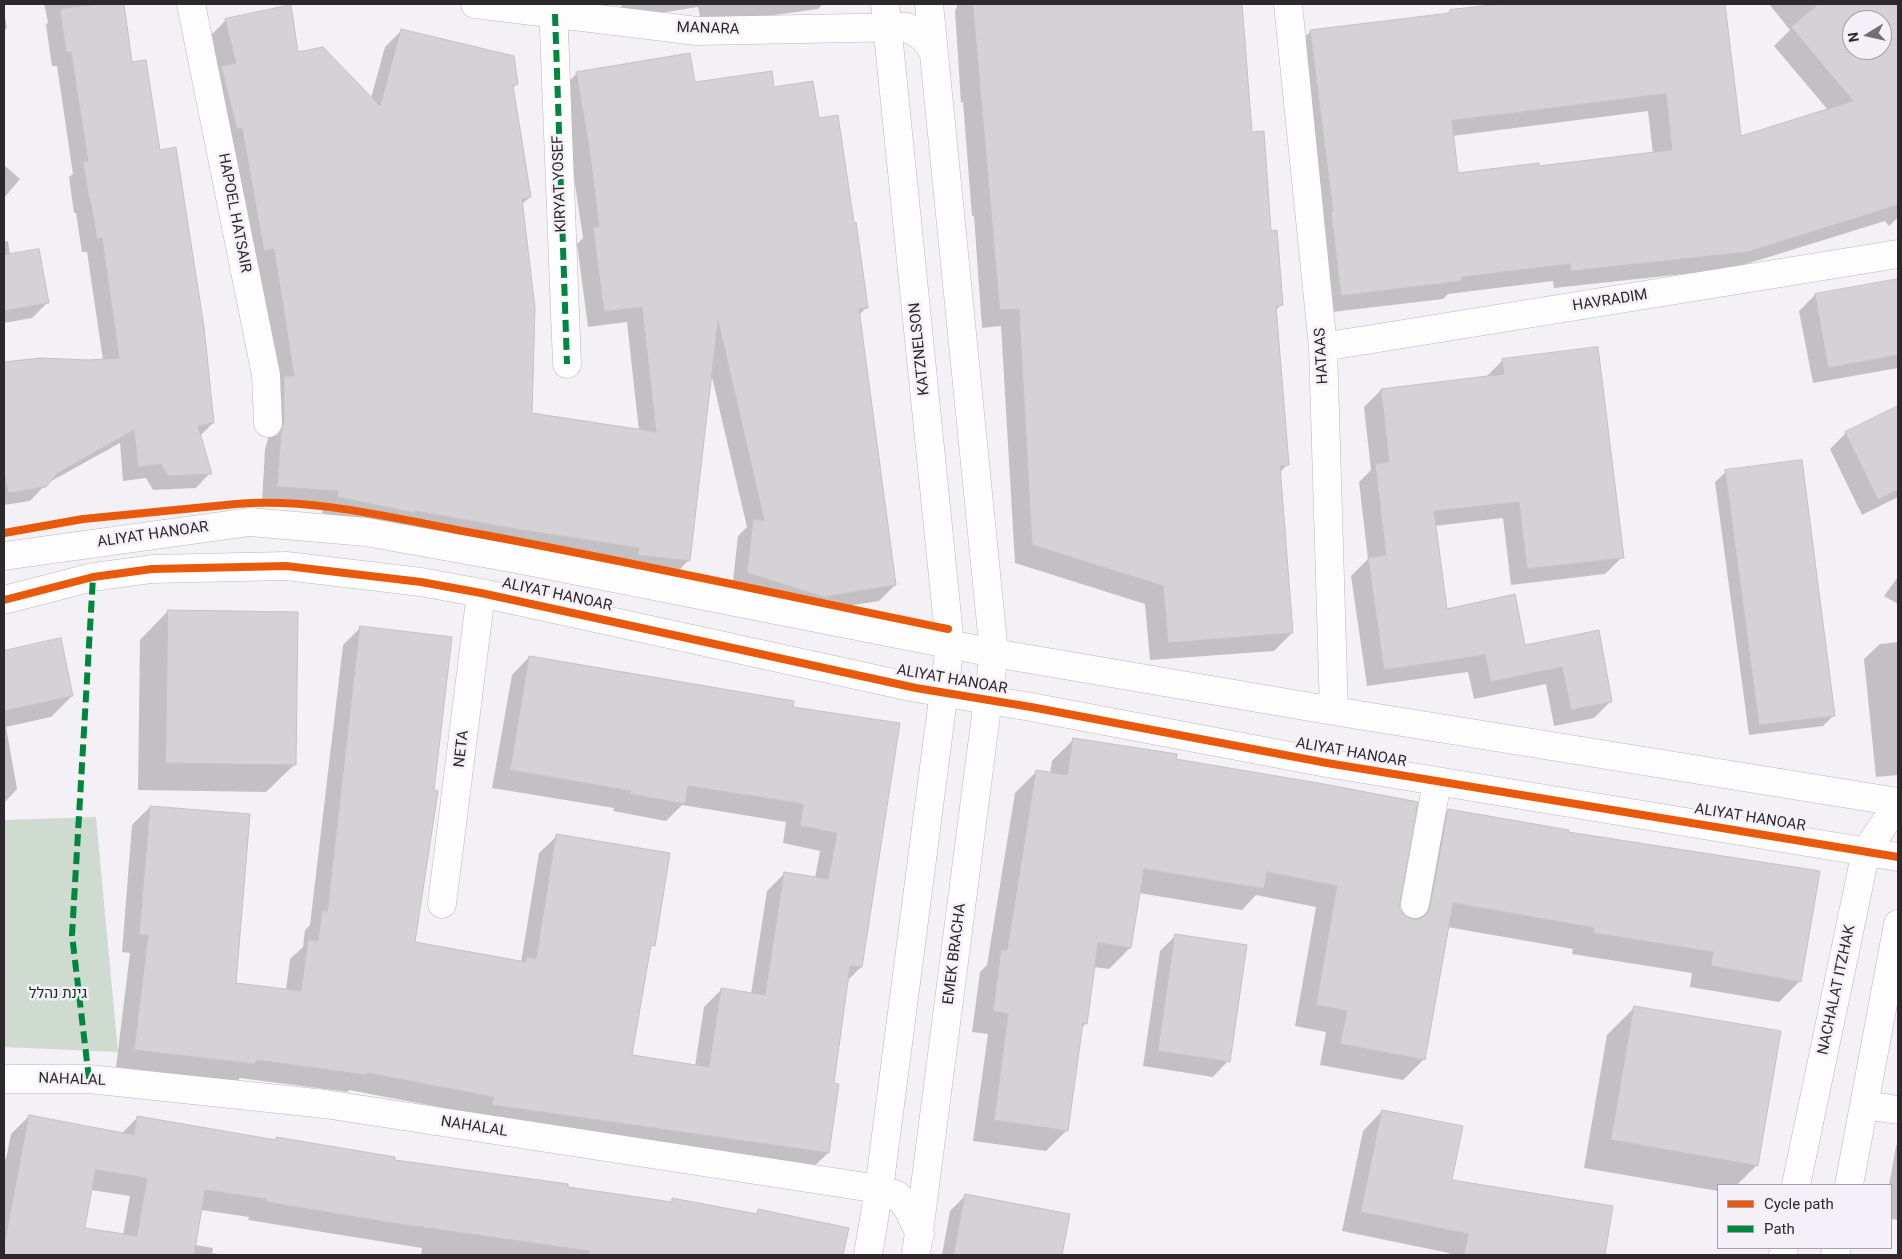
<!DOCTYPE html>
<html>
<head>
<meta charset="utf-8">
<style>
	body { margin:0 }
	#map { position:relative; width:1902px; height:1259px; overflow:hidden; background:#f4f1f6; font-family:Roboto,sans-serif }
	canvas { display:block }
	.frame { position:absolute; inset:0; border:5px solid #2c292d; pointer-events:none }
	.legend { position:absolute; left:1717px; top:1184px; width:175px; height:65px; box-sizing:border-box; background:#f5eff8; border:1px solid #a5a0a7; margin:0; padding:6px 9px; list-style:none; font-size:15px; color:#2c292d }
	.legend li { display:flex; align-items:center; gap:10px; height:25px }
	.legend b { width:25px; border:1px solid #a5a0a7 }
	.north { position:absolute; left:1842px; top:10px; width:50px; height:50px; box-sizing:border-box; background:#f5eff8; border:1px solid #a5a0a7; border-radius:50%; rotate:261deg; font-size:14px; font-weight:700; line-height:20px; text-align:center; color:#2c292d }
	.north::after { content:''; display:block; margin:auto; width:18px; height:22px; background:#726f73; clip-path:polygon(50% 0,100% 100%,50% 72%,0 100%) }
</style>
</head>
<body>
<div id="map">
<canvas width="1902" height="1259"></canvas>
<div class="frame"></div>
<ul class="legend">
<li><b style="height:6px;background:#e8590c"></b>Cycle path</li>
<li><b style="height:6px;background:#00873e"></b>Path</li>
</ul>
<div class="north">N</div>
</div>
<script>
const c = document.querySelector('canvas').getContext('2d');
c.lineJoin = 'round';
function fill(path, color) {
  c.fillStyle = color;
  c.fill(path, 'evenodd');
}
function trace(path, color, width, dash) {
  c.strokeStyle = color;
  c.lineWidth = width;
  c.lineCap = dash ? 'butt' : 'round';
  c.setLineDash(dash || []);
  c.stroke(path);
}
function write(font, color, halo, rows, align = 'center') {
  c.font = font + ' Roboto,Heebo,sans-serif';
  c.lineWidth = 5;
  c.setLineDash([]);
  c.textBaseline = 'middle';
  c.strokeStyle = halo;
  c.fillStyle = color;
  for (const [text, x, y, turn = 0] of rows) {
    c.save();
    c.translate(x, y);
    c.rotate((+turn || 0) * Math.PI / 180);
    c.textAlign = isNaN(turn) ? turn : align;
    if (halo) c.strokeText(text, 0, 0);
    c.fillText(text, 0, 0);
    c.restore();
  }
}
fill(new Path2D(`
	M 96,817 L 118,1052 L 4,1047 L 4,820 Z`), '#cfdad1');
fill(new Path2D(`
	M 44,4 L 123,4 L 131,64 L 159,151 L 213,423 L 200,436 L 210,473 L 196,488 L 153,490 L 146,478 L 123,481 L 120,443 L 46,484 L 30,501 L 4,505 L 4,363 L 39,359 L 103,360 L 87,252 L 82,252 L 76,213 L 74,213 L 69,177 L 73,174 L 57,66 L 52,66 L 46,25 L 48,22 Z
	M 621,4 L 823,4 L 818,9 L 702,25 L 698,7 L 623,19 Z
	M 957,4 L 1241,4 L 1251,133 L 1270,232 L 1281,305 L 1275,311 L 1288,464 L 1279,473 L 1292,633 L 1274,651 L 1150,660 L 1145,604 L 1015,563 L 1001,326 L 982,328 L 974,216 L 972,216 L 963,102 L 961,103 L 955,10 L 957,7 Z
	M 1514,4 L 1723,4 L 1740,137 L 1828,110 L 1774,46 L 1790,30 L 1769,4 L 1898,4 L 1898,217 L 1889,226 L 1885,221 L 1730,269 L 1554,288 L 1553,281 L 1448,294 L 1443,299 L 1324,313 L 1293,49 L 1311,31 L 1446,15 L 1450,11 ZM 1852,20 L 1882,20 L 1882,50 L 1852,50 ZM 1648,111 L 1653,154 L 1538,168 L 1457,174 L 1452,136 Z
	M 4,11 L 7,28 L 4,31 Z
	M 226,20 L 297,53 L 371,98 L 385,47 L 401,31 L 517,84 L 512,89 L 530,197 L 521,205 L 531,414 L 639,431 L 627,322 L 588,327 L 577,244 L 583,238 L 561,90 L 577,73 L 773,88 L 818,120 L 867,307 L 858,316 L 895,585 L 879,601 L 808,612 L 732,589 L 738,536 L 747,527 L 711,373 L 688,561 L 672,577 L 623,571 L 623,564 L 398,528 L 322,513 L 323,507 L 262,502 L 265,449 L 268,439 L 268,393 L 277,384 L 258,264 L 248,267 L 210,36 Z
	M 4,165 L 20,179 L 4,198 Z
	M 8,241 L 10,255 L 47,303 L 32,318 L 4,323 L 4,242 Z
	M 1898,280 L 1898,368 L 1813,383 L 1799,311 L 1815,295 Z
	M 1503,360 L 1622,557 L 1605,574 L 1511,585 L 1503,518 L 1434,526 L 1446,611 L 1524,646 L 1598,632 L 1611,701 L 1594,718 L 1554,726 L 1546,684 L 1474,699 L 1468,672 L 1367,686 L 1351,576 L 1368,559 L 1359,482 L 1371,470 L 1364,407 L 1381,390 L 1486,377 Z
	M 1898,408 L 1898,497 L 1862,515 L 1830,449 L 1846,433 Z
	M 1726,472 L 1834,715 L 1823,726 L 1749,735 L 1715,482 Z
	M 1898,577 L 1898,604 L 1884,596 Z
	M 168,611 L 295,764 L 266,792 L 138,790 L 140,640 Z
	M 360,628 L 413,943 L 521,963 L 539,853 L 557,836 L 654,945 L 649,949 L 631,1056 L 695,1066 L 704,1007 L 721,990 L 751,994 L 767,891 L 785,873 L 815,878 L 820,851 L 783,843 L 786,822 L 682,805 L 666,821 L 613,811 L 614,808 L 492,788 L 512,675 L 529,657 L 791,708 L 899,724 L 861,967 L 847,981 L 832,1085 L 828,1153 L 810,1170 L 476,1114 L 349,1090 L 348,1092 L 240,1078 L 236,1082 L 116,1067 L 130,953 L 122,952 L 132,825 L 150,807 L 235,984 L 286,990 L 290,959 L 303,947 L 305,930 L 310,925 L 343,645 Z
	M 60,640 L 72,696 L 51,717 L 6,727 L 17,789 L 4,803 L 4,651 Z
	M 1898,642 L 1898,775 L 1876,777 L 1864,659 L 1880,644 Z
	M 1073,740 L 1175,760 L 1398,902 L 1399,909 L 1404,917 L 1411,920 L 1427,832 L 1448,811 L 1567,833 L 1800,981 L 1779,1002 L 1690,987 L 1692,973 L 1572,954 L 1573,949 L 1447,927 L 1424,1059 L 1403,1080 L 1320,1065 L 1326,1032 L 1295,1026 L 1316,907 L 1256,895 L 1242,910 L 1139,893 L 1130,948 L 1109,969 L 1094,967 L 1086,1023 L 1081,1029 L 1067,1130 L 1046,1151 L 973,1141 L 988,1034 L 972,1032 L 980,972 L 987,965 L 1015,793 L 1037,771 L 1050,773 L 1052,761 Z
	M 1176,935 L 1228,1061 L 1213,1077 L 1143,1066 L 1160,951 Z
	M 1635,1007 L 1757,1165 L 1737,1185 L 1718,1185 L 1718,1191 L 1584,1168 L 1607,1035 Z
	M 1382,1111 L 1450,1181 L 1611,1207 L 1604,1255 L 1449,1255 L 1449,1253 L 1342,1231 L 1363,1131 Z
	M 29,1116 L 121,1134 L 138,1117 L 274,1141 L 277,1138 L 393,1161 L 566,1188 L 670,1203 L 673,1200 L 754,1215 L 759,1210 L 847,1229 L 842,1255 L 421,1255 L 422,1248 L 248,1220 L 249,1217 L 201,1210 L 195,1245 L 213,1248 L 212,1253 L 225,1255 L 4,1255 L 4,1158 L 6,1159 L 11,1134 ZM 91,1190 L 130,1196 L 123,1235 L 84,1229 Z
	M 1898,1143 L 1898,1220 L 1891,1219 L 1891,1185 L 1889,1185 L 1896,1146 Z
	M 966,1195 L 1068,1215 L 1061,1255 L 942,1255 L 950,1211 Z`), '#0003');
const building = new Path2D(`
	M 99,4 L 124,4 L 132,62 L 146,60 L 160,150 L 176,147 L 204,327 L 214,423 L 198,426 L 212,474 L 168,476 L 161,464 L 138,467 L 134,430 L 58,473 L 46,487 L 8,493 L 4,471 L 4,362 L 40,358 L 89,360 L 119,358 L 102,238 L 97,239 L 90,199 L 89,199 L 83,162 L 88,161 L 71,52 L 66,52 L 60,9 Z
	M 973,4 L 1242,4 L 1252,132 L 1264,131 L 1271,231 L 1277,230 L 1283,305 L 1276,306 L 1289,465 L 1280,466 L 1293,633 L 1168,643 L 1163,586 L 1032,545 L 1019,309 L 1000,310 Z
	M 1502,4 L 1725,4 L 1741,136 L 1853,101 L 1791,27 L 1818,4 L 1898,4 L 1898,205 L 1748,252 L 1571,271 L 1570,264 L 1462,277 L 1462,281 L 1341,296 L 1331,212 L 1333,212 L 1310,30 L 1450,13 L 1450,10 ZM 1852,20 L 1882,20 L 1882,50 L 1852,50 ZM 1666,94 L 1672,150 L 1539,166 L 1539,163 L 1458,173 L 1452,121 Z
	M 291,5 L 298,52 L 323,47 L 380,106 L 401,29 L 514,56 L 518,84 L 513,86 L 531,197 L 522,199 L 535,308 L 532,413 L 656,432 L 642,307 L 604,312 L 593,227 L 599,226 L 589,146 L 576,72 L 690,53 L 695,82 L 772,71 L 774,87 L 813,81 L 819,118 L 838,115 L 854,223 L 856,222 L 868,308 L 859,309 L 896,585 L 824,597 L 747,573 L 753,519 L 764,520 L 718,320 L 690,561 L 638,555 L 639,548 L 515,529 L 415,511 L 415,513 L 337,497 L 338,491 L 277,487 L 281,432 L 284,422 L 284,376 L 294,376 L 274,249 L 264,251 L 242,128 L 237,129 L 221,66 L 236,63 L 225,19 Z
	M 39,249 L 49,303 L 4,311 L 4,255 Z
	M 1898,279 L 1898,355 L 1828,368 L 1815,294 Z
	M 1598,347 L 1624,558 L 1527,569 L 1519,502 L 1434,511 L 1447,609 L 1515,594 L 1525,645 L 1599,630 L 1612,702 L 1571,710 L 1562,667 L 1491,682 L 1485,655 L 1384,670 L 1368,558 L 1386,555 L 1375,464 L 1389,462 L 1381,389 L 1504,374 L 1502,359 Z
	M 1898,406 L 1898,490 L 1878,500 L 1845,432 Z
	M 1802,460 L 1835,716 L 1759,725 L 1725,470 Z
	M 168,610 L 298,612 L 296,765 L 166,763 Z
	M 360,626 L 452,637 L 434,790 L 438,791 L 415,942 L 526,962 L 527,957 L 536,959 L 556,834 L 670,853 L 655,946 L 651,945 L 632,1055 L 709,1067 L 721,988 L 765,995 L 784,872 L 828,879 L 837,833 L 800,826 L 803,804 L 688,786 L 685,804 L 630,794 L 631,791 L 510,770 L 529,656 L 794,701 L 793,707 L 900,723 L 862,967 L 850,966 L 834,1083 L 839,1084 L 829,1153 L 492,1105 L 493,1097 L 367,1073 L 366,1075 L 256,1060 L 255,1064 L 134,1050 L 148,935 L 139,935 L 150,806 L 250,814 L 236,983 L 301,991 L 308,940 L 318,941 L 322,911 L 327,911 Z
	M 61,638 L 73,696 L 4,711 L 4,651 Z
	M 1073,738 L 1177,754 L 1176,759 L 1324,784 L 1418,802 L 1400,902 L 1400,909 L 1405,916 L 1413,919 L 1420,919 L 1427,914 L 1430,907 L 1448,809 L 1569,830 L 1568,832 L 1820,871 L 1801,982 L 1711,966 L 1713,952 L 1593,933 L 1594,928 L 1453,903 L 1425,1060 L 1340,1044 L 1347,1011 L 1316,1005 L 1337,886 L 1267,872 L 1264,889 L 1144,869 L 1131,948 L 1098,943 L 1087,1024 L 1083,1023 L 1068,1131 L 994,1120 L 1008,1014 L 993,1011 L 1001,949 L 1007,950 L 1036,770 L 1067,775 Z
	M 1175,934 L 1247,945 L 1230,1062 L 1158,1051 Z
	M 1634,1006 L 1781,1031 L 1758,1166 L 1611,1140 Z
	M 1382,1110 L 1463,1126 L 1452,1180 L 1613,1206 L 1605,1255 L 1464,1255 L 1468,1234 L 1361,1212 Z
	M 29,1115 L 134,1135 L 137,1116 L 276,1140 L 276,1137 L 395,1157 L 395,1160 L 568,1184 L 568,1187 L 672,1202 L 672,1198 L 757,1214 L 758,1209 L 849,1228 L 843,1255 L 589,1255 L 589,1251 L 392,1223 L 266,1202 L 266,1199 L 205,1190 L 194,1255 L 4,1255 L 4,1246 ZM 96,1170 L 147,1178 L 137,1236 L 85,1228 Z
	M 965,1194 L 1070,1214 L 1062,1255 L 954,1255 Z`);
fill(building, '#d5d2d6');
trace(building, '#c3c1c4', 1);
const minor = new Path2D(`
	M 191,4 L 266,375 L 268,423
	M 475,4 L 697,31 L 907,27 L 925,39 L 933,51
	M 553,4 L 567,364
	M 1288,4 L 1323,347 L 1334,711
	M 1323,347 L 1898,254
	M 4,556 L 250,522 L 366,532 L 522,560 L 994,653 L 1334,711 L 1898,802
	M 4,600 L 93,577 L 152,569 L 286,566 L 421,582 L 481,593 L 916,688 L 1031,707 L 1327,763 L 1898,857
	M 442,904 L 481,593
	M 1415,904 L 1437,782
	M 4,1079 L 89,1079 L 325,1104 L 879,1189 L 897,1195 L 908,1209 L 920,1234
	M 1865,1105 L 1898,1110
	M 1796,1185 L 1866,851 L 1898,804
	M 1849,1185 L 1898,924
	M 868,1255 L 879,1189 L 950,645 L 885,4
	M 916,1255 L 994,653 L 929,4
	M 1783,1255 L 1784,1248
	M 1835,1255 L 1837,1248`);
trace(minor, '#b9b6ba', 29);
trace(minor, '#fdfdfe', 28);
trace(new Path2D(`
	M 555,14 L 567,364
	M 89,1079 L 72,935 L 93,577`), '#00873e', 6, [12, 6]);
trace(new Path2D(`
	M 4,533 L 83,519 L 236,504 C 317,497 399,520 479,534 C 636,563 792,597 948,629
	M 4,600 L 93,577 L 152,569 L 286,566 L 421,582 L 481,593 L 916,688 L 1031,707 L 1327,763 L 1898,857`), '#e8590c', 8);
write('15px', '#2c292d', '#f5eff8', [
	["MANARA",708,29,2],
	["KIRYAT YOSEF",560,184,-92],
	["HAPOEL HATSAIR",234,213,79],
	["HAVRADIM",1610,301,-9],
	["KATZNELSON",920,349,-96],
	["HATAAS",1322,356,-93],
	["ALIYAT HANOAR",153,535,-8],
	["ALIYAT HANOAR",557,595,12],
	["ALIYAT HANOAR",952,680,10],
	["NETA",462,749,-83],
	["ALIYAT HANOAR",1351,753,10],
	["ALIYAT HANOAR",1750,818,9],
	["EMEK BRACHA",955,954,-83],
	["NACHALAT ITZHAK",1837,990,-78],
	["NAHALAL",72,1080,2],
	["NAHALAL",474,1127,9]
]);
write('15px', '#0c3211', '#f5eff8', [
	["גינת נהלל",58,994]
]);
</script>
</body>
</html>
